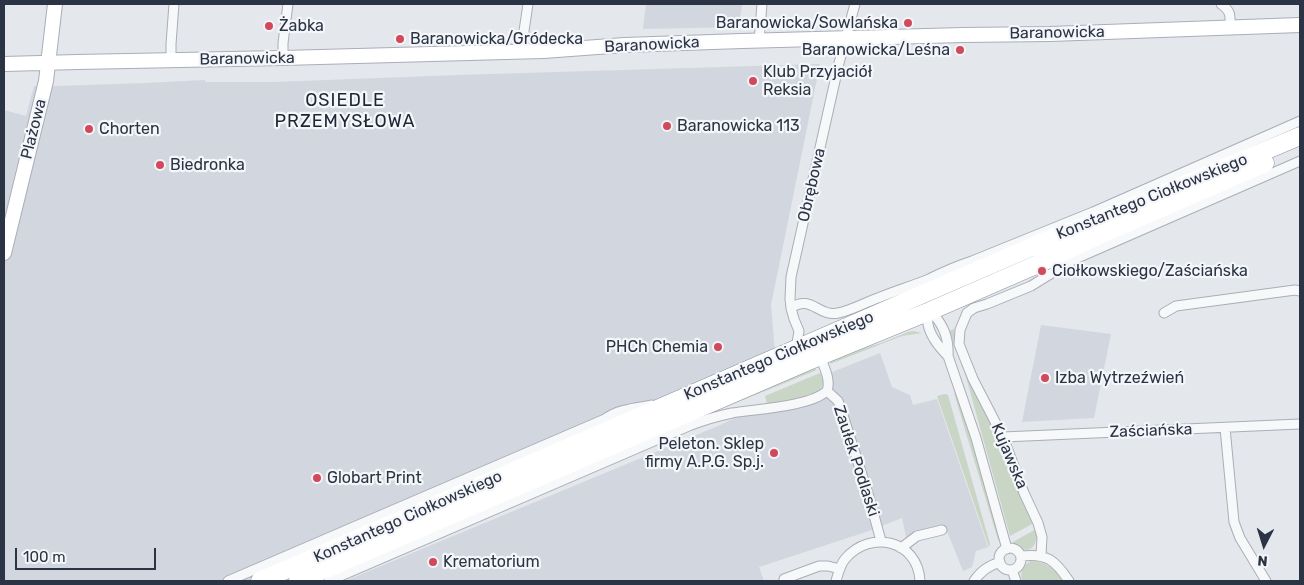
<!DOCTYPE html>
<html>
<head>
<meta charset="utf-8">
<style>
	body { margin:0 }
	#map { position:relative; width:1304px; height:585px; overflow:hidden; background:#e4e7ec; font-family:Rubik,sans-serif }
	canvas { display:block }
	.frame { position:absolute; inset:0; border:5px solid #2b3445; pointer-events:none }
	.north { position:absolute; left:1239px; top:520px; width:50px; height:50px; -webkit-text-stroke:4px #f4f6f9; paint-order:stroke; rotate:185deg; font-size:14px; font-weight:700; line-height:20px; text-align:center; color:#2b3445 }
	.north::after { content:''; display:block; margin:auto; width:18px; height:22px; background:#2b3445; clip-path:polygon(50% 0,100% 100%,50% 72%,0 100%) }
	.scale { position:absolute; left:15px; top:548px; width:141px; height:22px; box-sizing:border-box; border:2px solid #2b3445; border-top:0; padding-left:6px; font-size:15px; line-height:18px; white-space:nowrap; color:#2b3445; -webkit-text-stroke:4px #f4f6f9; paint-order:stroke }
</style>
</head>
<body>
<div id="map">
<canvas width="1304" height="585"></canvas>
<div class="frame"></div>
<div class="north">N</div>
<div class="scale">100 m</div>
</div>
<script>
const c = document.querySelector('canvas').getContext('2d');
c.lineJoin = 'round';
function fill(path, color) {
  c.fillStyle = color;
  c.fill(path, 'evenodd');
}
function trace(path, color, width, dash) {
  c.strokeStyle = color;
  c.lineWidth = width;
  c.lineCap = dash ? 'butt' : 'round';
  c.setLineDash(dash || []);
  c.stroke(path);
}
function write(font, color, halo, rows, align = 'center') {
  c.font = font + ' Rubik,sans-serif';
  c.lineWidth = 4.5;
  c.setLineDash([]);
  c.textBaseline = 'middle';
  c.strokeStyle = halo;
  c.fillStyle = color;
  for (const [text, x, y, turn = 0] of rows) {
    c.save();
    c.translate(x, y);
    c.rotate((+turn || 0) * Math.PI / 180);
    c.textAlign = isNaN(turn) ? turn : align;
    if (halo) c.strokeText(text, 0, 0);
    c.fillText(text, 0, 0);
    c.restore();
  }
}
fill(new Path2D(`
	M 646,4 L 742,4 L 739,27 L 643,29 Z
	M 820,64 L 771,305 L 775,353 L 255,581 L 4,581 L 4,110 L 26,116 L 34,86 L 56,86 L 145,83 L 205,80 L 205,82 L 275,82 L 458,75 Z
	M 1041,325 L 1111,334 L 1094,418 L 1022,422 Z
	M 880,353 L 892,387 L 910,395 L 913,405 L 937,399 L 988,547 L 976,551 L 972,567 L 963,571 L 945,526 L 906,537 L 902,518 L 869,531 L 759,567 L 764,581 L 345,581 L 718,426 L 835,371 Z`), '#d2d6de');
fill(new Path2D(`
	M 954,329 C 953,361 979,396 992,424 C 1007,457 1020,490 1034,523 L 1010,536 L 966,377 L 949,331 Z
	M 913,331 L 922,333 L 902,336 L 830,364 L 831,360 L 857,350 L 881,343 L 908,332 Z
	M 814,368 L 817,370 L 716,411 L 695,418 Z
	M 820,373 C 823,379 823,385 819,391 L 802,397 L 767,404 L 765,396 Z
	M 954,393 L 959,396 L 1001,539 L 998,540 Z
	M 945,394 L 948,395 L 990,544 L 989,547 L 937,396 Z
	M 1036,529 C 1039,548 1027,558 1013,542 Z
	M 1031,561 C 1047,562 1054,568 1063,581 L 1025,581 L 1025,580 L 1022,580 C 1020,571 1022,566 1031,561 Z`), '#c9d6c5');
const street = new Path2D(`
	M 1221,4 C 1232,12 1230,16 1230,28
	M 759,41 L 762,4
	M 524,51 L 524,31 L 528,4
	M 283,58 L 283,43 L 288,4
	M 171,60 L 171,44 L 174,4
	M 791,308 C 811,294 818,317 838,313 C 852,310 864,303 878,298 C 895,291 912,286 929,279 C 943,272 957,266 972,261 L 1093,212 L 1300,121
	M 930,311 C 943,323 949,338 948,356 L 976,438 L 1007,549
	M 930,311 C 929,315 927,320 928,324 C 930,336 940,348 948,356
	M 1164,313 L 1176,306 L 1295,290 L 1300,291
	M 796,349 L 799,331 L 794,319 L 791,308 L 790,299 L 791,277 L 839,63 L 855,4
	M 820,356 C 824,367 831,380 827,391
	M 827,391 L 838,401 L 841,409 L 869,497 L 881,541
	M 1225,428 L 1234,522 L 1240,538 L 1266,581
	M 1003,437 L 1300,424
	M999 559a11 11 0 1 1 22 0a11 11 0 1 1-22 0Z
	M 901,548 L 917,536 L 942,530
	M 1041,555 L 1042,537 L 1038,523 L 1024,493 L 1003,437 L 973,379 L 959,344 L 960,330 L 967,313 L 974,308 L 987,304 L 1031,286 L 1073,260 L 1300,161
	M 1021,556 C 1047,553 1055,560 1069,581
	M 1012,570 L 1016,581
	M 784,579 L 819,566 L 828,566 L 840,569
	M 228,581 L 605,419 C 618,409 636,408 652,405
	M 329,581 L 691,425 C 704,420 718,416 732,413 C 756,409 809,407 827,391
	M 836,581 C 838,574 840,565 845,559 C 870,529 918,540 920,581
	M 974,581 C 981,571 988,566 1000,562`);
const secondary = new Path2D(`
	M 4,64 L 77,62 L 283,58 L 543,51 L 625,45 L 742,41 L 963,35 L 1050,34 L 1300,25
	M 4,253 L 46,81 L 55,4`);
const highway = new Path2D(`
	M 260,581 L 1057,236 L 1091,224 L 1300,136
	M 298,581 L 820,356 L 930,311 L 1038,264 L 1097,236 L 1265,163`);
trace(street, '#a9aeb7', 11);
trace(secondary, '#a9aeb7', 16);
trace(highway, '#8b94a3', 19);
trace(street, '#f7f8fa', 9);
trace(secondary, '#fff', 14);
trace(highway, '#fff', 18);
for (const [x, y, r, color] of [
	[908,23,5,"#d1495b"],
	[269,26,5,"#d1495b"],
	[400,39,5,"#d1495b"],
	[960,50,5,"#d1495b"],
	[753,81,5,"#d1495b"],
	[667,126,5,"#d1495b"],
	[89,129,5,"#d1495b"],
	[160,165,5,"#d1495b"],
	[1042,271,5,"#d1495b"],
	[718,347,5,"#d1495b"],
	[1045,378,5,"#d1495b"],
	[774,453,5,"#d1495b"],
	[317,478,5,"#d1495b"],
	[433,562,5,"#d1495b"]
]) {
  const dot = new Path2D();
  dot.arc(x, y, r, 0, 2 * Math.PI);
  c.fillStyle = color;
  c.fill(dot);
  trace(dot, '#f4f6f9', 2);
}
write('16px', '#2b3445', '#f4f6f9', [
	["Baranowicka/Sowlańska",898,23,"right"],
	["Żabka",279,26],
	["Baranowicka/Gródecka",410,39],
	["Baranowicka/Leśna",950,50,"right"],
	["Klub Przyjaciół",763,72],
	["Reksia",763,90],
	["Baranowicka 113",677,126],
	["Chorten",99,129],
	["Biedronka",170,165],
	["Ciołkowskiego/Zaściańska",1052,271],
	["PHCh Chemia",708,347,"right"],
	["Izba Wytrzeźwień",1055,378],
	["Peleton. Sklep",764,444,"right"],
	["firmy A.P.G. Sp.j.",764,462,"right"],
	["Globart Print",327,478],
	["Krematorium",443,562]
], 'left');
write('16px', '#2b3445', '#f4f6f9', [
	["Baranowicka",1057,33,-1],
	["Baranowicka",652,45,-3],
	["Baranowicka",247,59,-1],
	["Plażowa",34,129,-76],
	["Obrębowa",812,185,-77],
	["Konstantego Ciołkowskiego",1152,197,-22],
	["Konstantego Ciołkowskiego",779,356,-23],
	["Zaściańska",1151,431,-2],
	["Kujawska",1009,456,67],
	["Zaułek Podlaski",856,461,72],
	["Konstantego Ciołkowskiego",408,517,-24]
]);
c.letterSpacing = '1px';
write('18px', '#1d2536', '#f4f6f9', [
	["OSIEDLE",345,101],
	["PRZEMYSŁOWA",345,122]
]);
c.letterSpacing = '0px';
</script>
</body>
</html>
